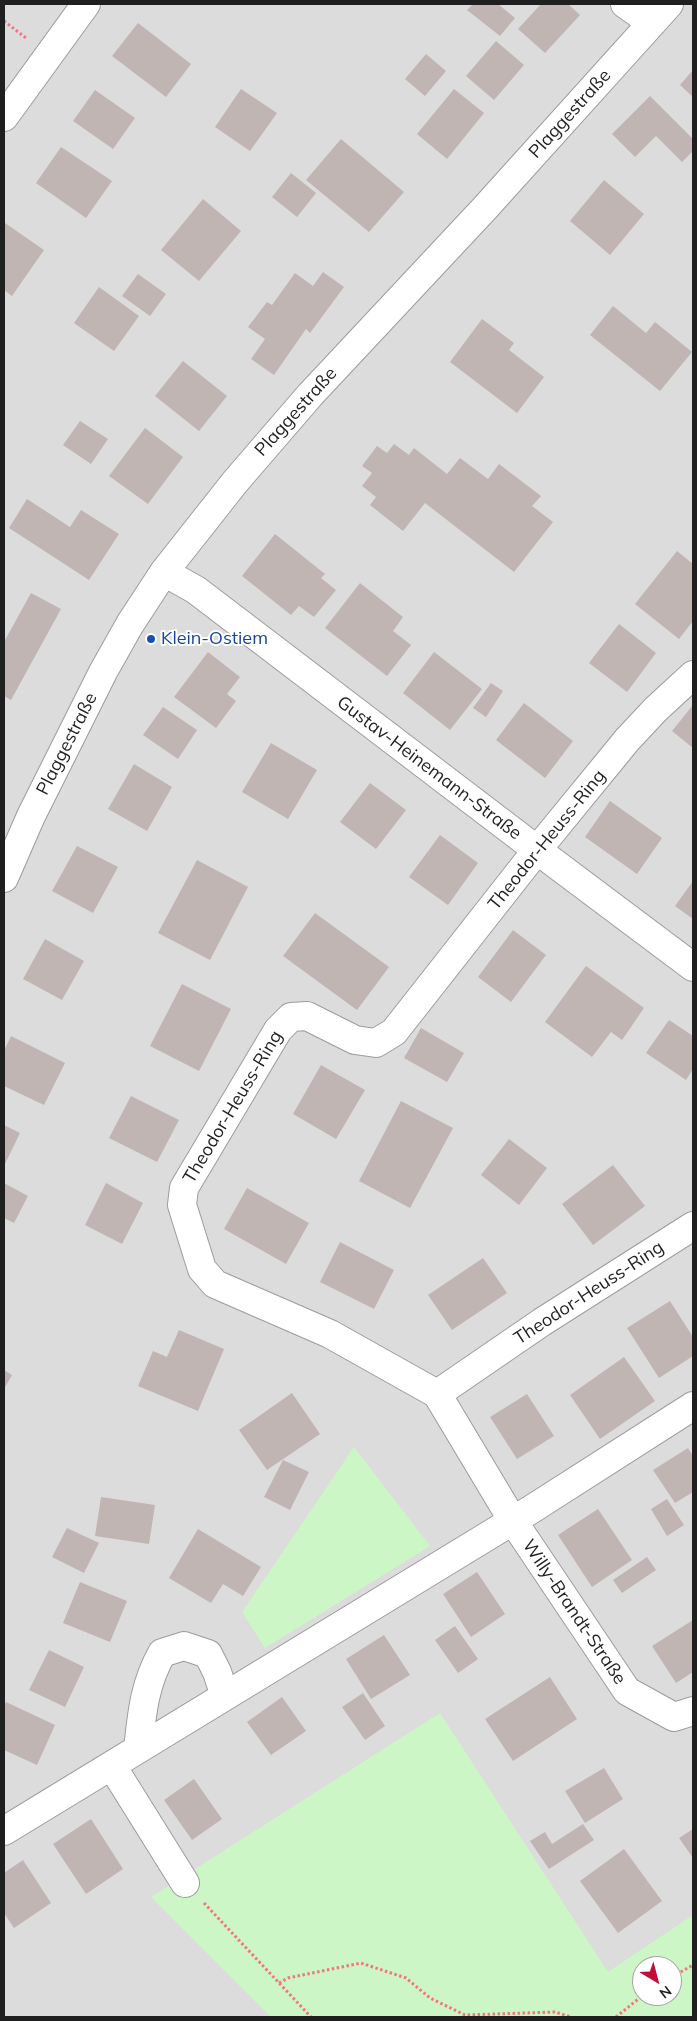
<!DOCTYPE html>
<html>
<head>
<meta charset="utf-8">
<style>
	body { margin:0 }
	#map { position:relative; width:697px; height:2021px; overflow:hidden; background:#efeae6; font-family:Mulish,sans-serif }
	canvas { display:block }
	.frame { position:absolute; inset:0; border:5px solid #1f1f1f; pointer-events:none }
	.north { position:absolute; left:632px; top:1956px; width:50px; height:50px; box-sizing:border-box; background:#fff; border:1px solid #a5a5a5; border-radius:50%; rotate:143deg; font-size:14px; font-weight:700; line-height:20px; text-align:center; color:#1f1f1f }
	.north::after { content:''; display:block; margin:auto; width:18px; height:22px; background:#c20d34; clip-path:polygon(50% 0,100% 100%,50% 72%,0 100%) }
</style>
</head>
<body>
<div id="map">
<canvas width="697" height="2021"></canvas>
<div class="frame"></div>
<div class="north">N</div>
</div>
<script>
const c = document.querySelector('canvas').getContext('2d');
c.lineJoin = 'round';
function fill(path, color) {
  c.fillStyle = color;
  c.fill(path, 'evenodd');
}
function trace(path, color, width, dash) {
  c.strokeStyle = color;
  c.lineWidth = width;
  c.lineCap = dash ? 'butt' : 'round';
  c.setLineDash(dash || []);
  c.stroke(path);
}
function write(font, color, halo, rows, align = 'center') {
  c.font = font + ' Mulish,sans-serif';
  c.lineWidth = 4;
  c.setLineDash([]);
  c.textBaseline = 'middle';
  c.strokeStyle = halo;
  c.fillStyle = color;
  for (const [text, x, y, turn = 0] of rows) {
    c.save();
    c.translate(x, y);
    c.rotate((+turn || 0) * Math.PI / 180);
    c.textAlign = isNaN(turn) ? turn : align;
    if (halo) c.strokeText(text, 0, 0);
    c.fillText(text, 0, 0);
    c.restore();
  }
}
fill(new Path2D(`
	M 4,4 L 693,4 L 693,2017 L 4,2017 ZM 642,1966 L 672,1966 L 672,1996 L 642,1996 Z`), '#dddcdc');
fill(new Path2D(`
	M 354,1447 L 430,1546 L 265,1648 L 242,1612 Z
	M 440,1713 L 608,1972 L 693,1915 L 693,2017 L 271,2017 L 151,1897 ZM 642,1966 L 672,1966 L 672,1996 L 642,1996 Z`), '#cdf6c6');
fill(new Path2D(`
	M 473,4 L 498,4 L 515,18 L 500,36 L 467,10 Z
	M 541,4 L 568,4 L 580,15 L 545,53 L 518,29 Z
	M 138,23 L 191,64 L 166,97 L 112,56 Z
	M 496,41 L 524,65 L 494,100 L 466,76 Z
	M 426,54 L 446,71 L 425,96 L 405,79 Z
	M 693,70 L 693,97 L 680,85 Z
	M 241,89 L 277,113 L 250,151 L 215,127 Z
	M 454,89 L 484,113 L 447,159 L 417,134 Z
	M 95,90 L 135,118 L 113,149 L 73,121 Z
	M 650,96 L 693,139 L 693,151 L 682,162 L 656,136 L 635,157 L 612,134 Z
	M 341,139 L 404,192 L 369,232 L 306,180 Z
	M 61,147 L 112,181 L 86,218 L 36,183 Z
	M 291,173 L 316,193 L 297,217 L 272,197 Z
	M 604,180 L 644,214 L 610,255 L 570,221 Z
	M 203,199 L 241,231 L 199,281 L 161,250 Z
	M 5,223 L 44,250 L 12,296 L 4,290 Z
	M 323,272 L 344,287 L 310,333 L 306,329 L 274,375 L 251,359 L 265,339 L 248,327 L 267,302 L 272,305 L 295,273 L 313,286 Z
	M 138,274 L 166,294 L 150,316 L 122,296 Z
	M 99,287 L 139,316 L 114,351 L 74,323 Z
	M 613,306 L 646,333 L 655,322 L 692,352 L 660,391 L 590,335 Z
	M 482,319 L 514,343 L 509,350 L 544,377 L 517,413 L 450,362 Z
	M 183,361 L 227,396 L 199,431 L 155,396 Z
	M 80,421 L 108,439 L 91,464 L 63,445 Z
	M 145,428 L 183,457 L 148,504 L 109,476 Z
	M 394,444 L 409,455 L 414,448 L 447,474 L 460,458 L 488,479 L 499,464 L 541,496 L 532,506 L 553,522 L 514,572 L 425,503 L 403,531 L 370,505 L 376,497 L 362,486 L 372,473 L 362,466 L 377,446 L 387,453 Z
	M 27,499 L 70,527 L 81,510 L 119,534 L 89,580 L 9,528 Z
	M 275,534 L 325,574 L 321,578 L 336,590 L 314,617 L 299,606 L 291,615 L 242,576 Z
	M 677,551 L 693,564 L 693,621 L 679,639 L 635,604 Z
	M 360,583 L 403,617 L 393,631 L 411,645 L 387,676 L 325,628 Z
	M 31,593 L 61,609 L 11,700 L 4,696 L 4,642 Z
	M 619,624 L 656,653 L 627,692 L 589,663 Z
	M 208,652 L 240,677 L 227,694 L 236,701 L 216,728 L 174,697 Z
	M 434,652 L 482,689 L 450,730 L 403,693 Z
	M 491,683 L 503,691 L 486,717 L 473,708 Z
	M 524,703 L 573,741 L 545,778 L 496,740 Z
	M 693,705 L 693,748 L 672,731 Z
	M 163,707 L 197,730 L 178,759 L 143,735 Z
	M 271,743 L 317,770 L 288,819 L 242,792 Z
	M 134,764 L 172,787 L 147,831 L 108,809 Z
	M 370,783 L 406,810 L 376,849 L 340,822 Z
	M 610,801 L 662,838 L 637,874 L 585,837 Z
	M 440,835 L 478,863 L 448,905 L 409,877 Z
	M 77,846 L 118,867 L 93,913 L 52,891 Z
	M 197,860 L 248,887 L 210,960 L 158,933 Z
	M 693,881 L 693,919 L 675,906 Z
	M 315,913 L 389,967 L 357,1010 L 283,956 Z
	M 513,930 L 546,955 L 511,1002 L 478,977 Z
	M 45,939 L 84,961 L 62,1000 L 23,979 Z
	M 586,966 L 644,1008 L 622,1040 L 611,1032 L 592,1057 L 545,1022 Z
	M 182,984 L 231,1009 L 199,1071 L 150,1046 Z
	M 669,1020 L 693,1036 L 693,1069 L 686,1080 L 646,1053 Z
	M 421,1028 L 464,1053 L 447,1082 L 404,1058 Z
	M 11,1036 L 65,1063 L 44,1105 L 4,1086 L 4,1051 Z
	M 321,1065 L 365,1090 L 336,1139 L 293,1114 Z
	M 131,1096 L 179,1120 L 157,1162 L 109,1138 Z
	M 401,1101 L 453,1128 L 410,1208 L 359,1181 Z
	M 4,1125 L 20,1133 L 4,1166 Z
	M 509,1139 L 547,1168 L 519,1205 L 481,1175 Z
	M 613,1165 L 645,1206 L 593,1245 L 562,1204 Z
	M 4,1183 L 28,1196 L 14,1223 L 4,1218 Z
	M 106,1183 L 143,1203 L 122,1244 L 85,1225 Z
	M 247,1188 L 309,1223 L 286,1264 L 224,1229 Z
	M 340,1242 L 394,1270 L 374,1309 L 320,1282 Z
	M 483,1258 L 507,1293 L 452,1330 L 428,1295 Z
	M 670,1301 L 693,1337 L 693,1356 L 659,1378 L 627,1328 Z
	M 179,1330 L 224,1349 L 198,1411 L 138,1386 L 153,1351 L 167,1357 Z
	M 624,1357 L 655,1401 L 600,1439 L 570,1395 Z
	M 4,1370 L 12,1375 L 4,1389 Z
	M 292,1393 L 320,1434 L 267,1470 L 239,1430 Z
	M 527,1394 L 554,1436 L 517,1459 L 490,1417 Z
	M 688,1448 L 693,1456 L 693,1492 L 675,1503 L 653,1470 Z
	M 283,1460 L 309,1472 L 290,1510 L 264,1497 Z
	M 101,1497 L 155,1505 L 149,1544 L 95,1536 Z
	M 667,1499 L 684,1525 L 667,1536 L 651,1509 Z
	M 598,1509 L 632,1560 L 592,1587 L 558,1535 Z
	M 67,1528 L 99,1543 L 84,1573 L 52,1557 Z
	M 198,1529 L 261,1567 L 243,1596 L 223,1584 L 211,1603 L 169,1578 Z
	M 647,1557 L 656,1570 L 622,1593 L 613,1580 Z
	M 477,1572 L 505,1614 L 471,1637 L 443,1594 Z
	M 80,1582 L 127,1601 L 110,1642 L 63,1623 Z
	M 693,1620 L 693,1672 L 676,1683 L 652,1646 Z
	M 455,1626 L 478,1659 L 458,1673 L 435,1640 Z
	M 384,1635 L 410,1675 L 371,1699 L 346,1659 Z
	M 49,1650 L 84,1667 L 65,1707 L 29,1690 Z
	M 550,1677 L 577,1719 L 513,1761 L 485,1719 Z
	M 363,1693 L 385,1726 L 365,1740 L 342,1707 Z
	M 282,1697 L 306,1731 L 271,1755 L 247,1722 Z
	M 6,1702 L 55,1725 L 37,1765 L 4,1750 L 4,1706 Z
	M 604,1768 L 623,1799 L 585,1823 L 565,1791 Z
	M 194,1779 L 222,1819 L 192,1840 L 164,1800 Z
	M 91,1819 L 123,1869 L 86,1894 L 53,1844 Z
	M 583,1824 L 594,1840 L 549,1869 L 530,1841 L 545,1832 L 552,1844 Z
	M 693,1829 L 693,1858 L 679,1838 Z
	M 624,1849 L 662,1901 L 618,1933 L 580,1881 Z
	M 23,1860 L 51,1903 L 14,1928 L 4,1913 L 4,1873 Z`), '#c0b5b3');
const minor = new Path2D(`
	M 625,4 L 652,23
	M 4,117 L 86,4
	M 164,572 L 196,590 L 537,850 L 693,967
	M 4,878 L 31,816 L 103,672 L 130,624 L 164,572 L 235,482 L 310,395 L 485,208 L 669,4
	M 693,1226 L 542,1322 L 437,1394 L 513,1521 L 627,1691 L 674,1717 L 693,1711
	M 437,1394 L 330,1334 L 215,1284 L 202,1269 L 182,1205 L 184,1188 L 278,1030 L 291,1017 L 307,1016 L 355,1040 L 376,1043 L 394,1032 L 537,850 L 627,740 L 656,709 L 693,675
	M 138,1749 C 142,1714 144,1685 162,1653 L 184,1646 L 208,1654 L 217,1672 L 225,1696
	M 112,1766 L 185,1883
	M 4,1831 L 532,1509 L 693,1406`);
trace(minor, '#9c9c9c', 30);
trace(new Path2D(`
	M 4,21 L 26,38
	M 204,1903 L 311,2017
	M 672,1977 L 693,1965
	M 279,1983 L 288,1978 L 361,1963 L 406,1978 L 430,1998 L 465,2015 L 555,2012 L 571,2017
	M 616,2017 L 642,1996`), '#f17583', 3, [2.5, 2.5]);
trace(minor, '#fff', 28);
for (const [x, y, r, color] of [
	[151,639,5,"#1a4fb4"]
]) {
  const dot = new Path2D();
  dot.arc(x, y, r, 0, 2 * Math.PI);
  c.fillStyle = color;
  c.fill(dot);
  trace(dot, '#fff', 2);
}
write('18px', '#1f1f1f', '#fff', [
	["Plaggestraße",570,114,-48],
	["Plaggestraße",296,412,-48],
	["Plaggestraße",67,744,-63],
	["Gustav-Heinemann-Straße",429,768,37],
	["Theodor-Heuss-Ring",547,840,-51],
	["Theodor-Heuss-Ring",233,1107,-59],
	["Theodor-Heuss-Ring",589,1293,-33],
	["Willy-Brandt-Straße",574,1612,56]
]);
write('18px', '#164399', '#fff', [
	["Klein-Ostiem",161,639]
], 'left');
</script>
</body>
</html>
